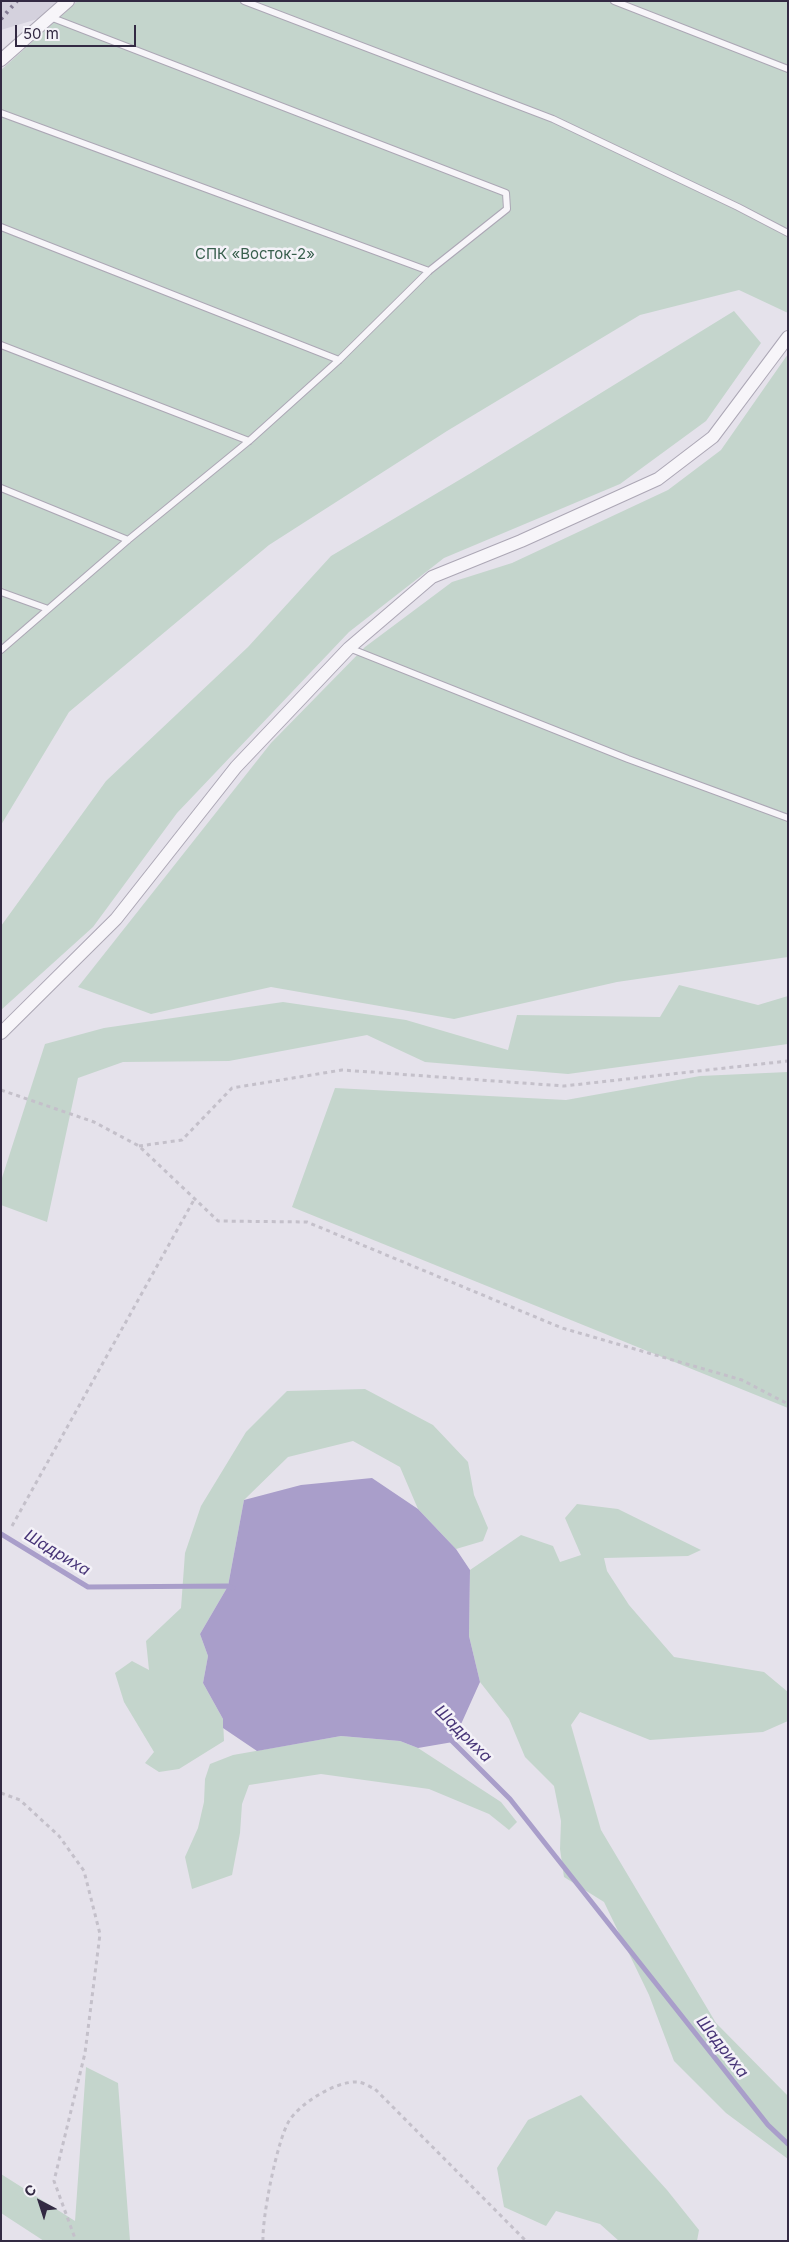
<!DOCTYPE html>
<html>
<head>
<meta charset="utf-8">
<style>
	body { margin:0 }
	#map { position:relative; width:789px; height:2242px; overflow:hidden; background:#e5e2eb; font-family:Inter,sans-serif }
	canvas { display:block }
	.frame { position:absolute; inset:0; border:2px solid #332a43; pointer-events:none }
	.north { position:absolute; left:15px; top:2177px; width:50px; height:50px; -webkit-text-stroke:4px #f4f2f8; paint-order:stroke; rotate:320deg; font-size:14px; font-weight:700; line-height:20px; text-align:center; color:#332a43 }
	.north::after { content:''; display:block; margin:auto; width:18px; height:22px; background:#332a43; clip-path:polygon(50% 0,100% 100%,50% 72%,0 100%) }
	.scale { position:absolute; left:15px; top:25px; width:121px; height:22px; box-sizing:border-box; border:2px solid #332a43; border-top:0; padding-left:6px; font-size:15px; line-height:18px; white-space:nowrap; color:#332a43; -webkit-text-stroke:4px #f4f2f8; paint-order:stroke }
</style>
</head>
<body>
<div id="map">
<canvas width="789" height="2242"></canvas>
<div class="frame"></div>
<div class="north">С</div>
<div class="scale">50 m</div>
</div>
<script>
const c = document.querySelector('canvas').getContext('2d');
c.lineJoin = 'round';
function fill(path, color) {
  c.fillStyle = color;
  c.fill(path, 'evenodd');
}
function trace(path, color, width, dash) {
  c.strokeStyle = color;
  c.lineWidth = width;
  c.lineCap = dash ? 'butt' : 'round';
  c.setLineDash(dash || []);
  c.stroke(path);
}
function write(font, color, halo, rows, align = 'center') {
  c.font = font + ' Inter,sans-serif';
  c.lineWidth = 5;
  c.setLineDash([]);
  c.textBaseline = 'middle';
  c.strokeStyle = halo;
  c.fillStyle = color;
  for (const [text, x, y, turn = 0] of rows) {
    c.save();
    c.translate(x, y);
    c.rotate((+turn || 0) * Math.PI / 180);
    c.textAlign = isNaN(turn) ? turn : align;
    if (halo) c.strokeText(text, 0, 0);
    c.fillText(text, 0, 0);
    c.restore();
  }
}
fill(new Path2D(`
	M 1,1 L 97,1 L 1,30 Z`), '#d4d1dd');
fill(new Path2D(`
	M 78,1 L 788,1 L 788,313 L 739,290 L 640,315 L 447,431 L 269,545 L 69,712 L 1,825 L 1,70 Z
	M 734,311 L 761,343 L 706,421 L 620,484 L 444,558 L 349,632 L 177,813 L 93,927 L 1,1010 L 1,926 L 106,781 L 248,647 L 331,556 L 471,473 Z
	M 788,354 L 788,957 L 617,982 L 454,1019 L 271,987 L 151,1014 L 78,987 L 271,743 L 365,647 L 452,582 L 512,563 L 668,490 L 721,450 Z
	M 679,985 L 758,1005 L 788,996 L 788,1044 L 568,1074 L 425,1062 L 367,1035 L 229,1061 L 123,1062 L 78,1078 L 47,1222 L 1,1205 L 1,1181 L 45,1044 L 104,1028 L 283,1002 L 406,1020 L 508,1050 L 517,1015 L 660,1017 Z
	M 788,1072 L 788,1408 L 292,1207 L 335,1088 L 566,1100 L 700,1076 Z
	M 365,1389 L 433,1425 L 468,1462 L 474,1495 L 488,1528 L 483,1541 L 456,1549 L 418,1509 L 400,1467 L 353,1441 L 288,1457 L 244,1500 L 228,1586 L 200,1634 L 208,1656 L 203,1683 L 223,1719 L 224,1741 L 179,1769 L 159,1772 L 145,1763 L 154,1752 L 124,1702 L 115,1673 L 132,1661 L 149,1670 L 146,1641 L 181,1608 L 185,1553 L 201,1506 L 246,1432 L 287,1391 Z
	M 577,1504 L 618,1509 L 701,1550 L 688,1556 L 604,1558 L 607,1571 L 629,1605 L 674,1657 L 764,1672 L 788,1692 L 788,1721 L 763,1732 L 650,1740 L 580,1712 L 571,1725 L 601,1830 L 716,2023 L 788,2096 L 788,2159 L 726,2113 L 674,2061 L 649,1995 L 604,1902 L 564,1877 L 560,1849 L 561,1821 L 554,1786 L 525,1757 L 509,1719 L 480,1682 L 469,1636 L 470,1570 L 521,1535 L 553,1546 L 560,1562 L 581,1555 L 565,1518 Z
	M 341,1736 L 400,1741 L 418,1748 L 501,1802 L 517,1822 L 509,1830 L 489,1814 L 429,1789 L 321,1774 L 249,1785 L 242,1804 L 240,1833 L 232,1875 L 192,1889 L 185,1857 L 198,1828 L 204,1802 L 205,1779 L 210,1764 L 233,1755 Z
	M 86,2067 L 118,2083 L 130,2241 L 44,2241 L 1,2213 L 1,2174 L 75,2221 Z
	M 581,2095 L 667,2190 L 699,2230 L 697,2241 L 619,2241 L 600,2224 L 556,2211 L 546,2226 L 504,2207 L 497,2168 L 528,2120 Z`), '#c4d5cc');
fill(new Path2D(`
	M 372,1478 L 418,1509 L 456,1549 L 470,1570 L 469,1636 L 480,1682 L 453,1742 L 418,1748 L 400,1741 L 341,1736 L 257,1751 L 223,1728 L 223,1719 L 203,1683 L 208,1656 L 200,1634 L 228,1586 L 244,1500 L 301,1485 Z`), '#a99eca');
trace(new Path2D(`
	M 1,1534 L 88,1587 L 228,1586 L 233,1588
	M 449,1738 L 510,1799 L 768,2125 L 788,2144`), '#a99eca', 5);
const service = new Path2D(`
	M 244,1 L 553,119 L 738,207 L 788,233
	M 614,1 L 788,69
	M 1,113 L 429,271
	M 1,227 L 339,360
	M 1,345 L 249,441
	M 1,488 L 128,540
	M 1,592 L 48,609
	M 349,648 L 628,759 L 788,818
	M 1,650 L 128,540 L 249,441 L 339,360 L 429,271 L 507,209 L 506,193 L 50,17`);
const minor = new Path2D(`
	M 1,60 L 68,1
	M 1,1033 L 116,919 L 236,767 L 349,648 L 432,577 L 521,541 L 658,479 L 713,437 L 788,337`);
trace(service, '#aca7b5', 8);
trace(minor, '#aca7b5', 14);
trace(new Path2D(`
	M 1,1090 L 94,1122 L 139,1146 L 218,1221 L 307,1222 L 562,1328 L 742,1380 L 788,1404
	M 139,1146 L 182,1140 L 232,1088 L 342,1070 L 564,1086 L 788,1061
	M 12,1526 L 195,1198
	M 1,1793 L 20,1800 L 59,1836 L 84,1871 L 100,1934 L 85,2053 L 54,2181 L 76,2241
	M 263,2241 C 262,2217 277,2141 289,2121 C 300,2103 336,2081 357,2082 C 363,2082 370,2087 375,2089 L 526,2241`), '#c4c0ca', 3, [4, 4]);
trace(service, '#f7f5f9', 6);
trace(minor, '#f7f5f9', 12);
trace(new Path2D(`
	M 1,19 L 17,1`), '#847c94', 4, [2.5, 5]);
write('15px', '#385f4d', '#f4f2f8', [
	["СПК «Восток-2»",255,254]
]);
write('italic 16px', '#473477', '#f4f2f8', [
	["Шадриха",57,1553,31],
	["Шадриха",463,1734,45],
	["Шадриха",722,2047,52]
]);
</script>
</body>
</html>
